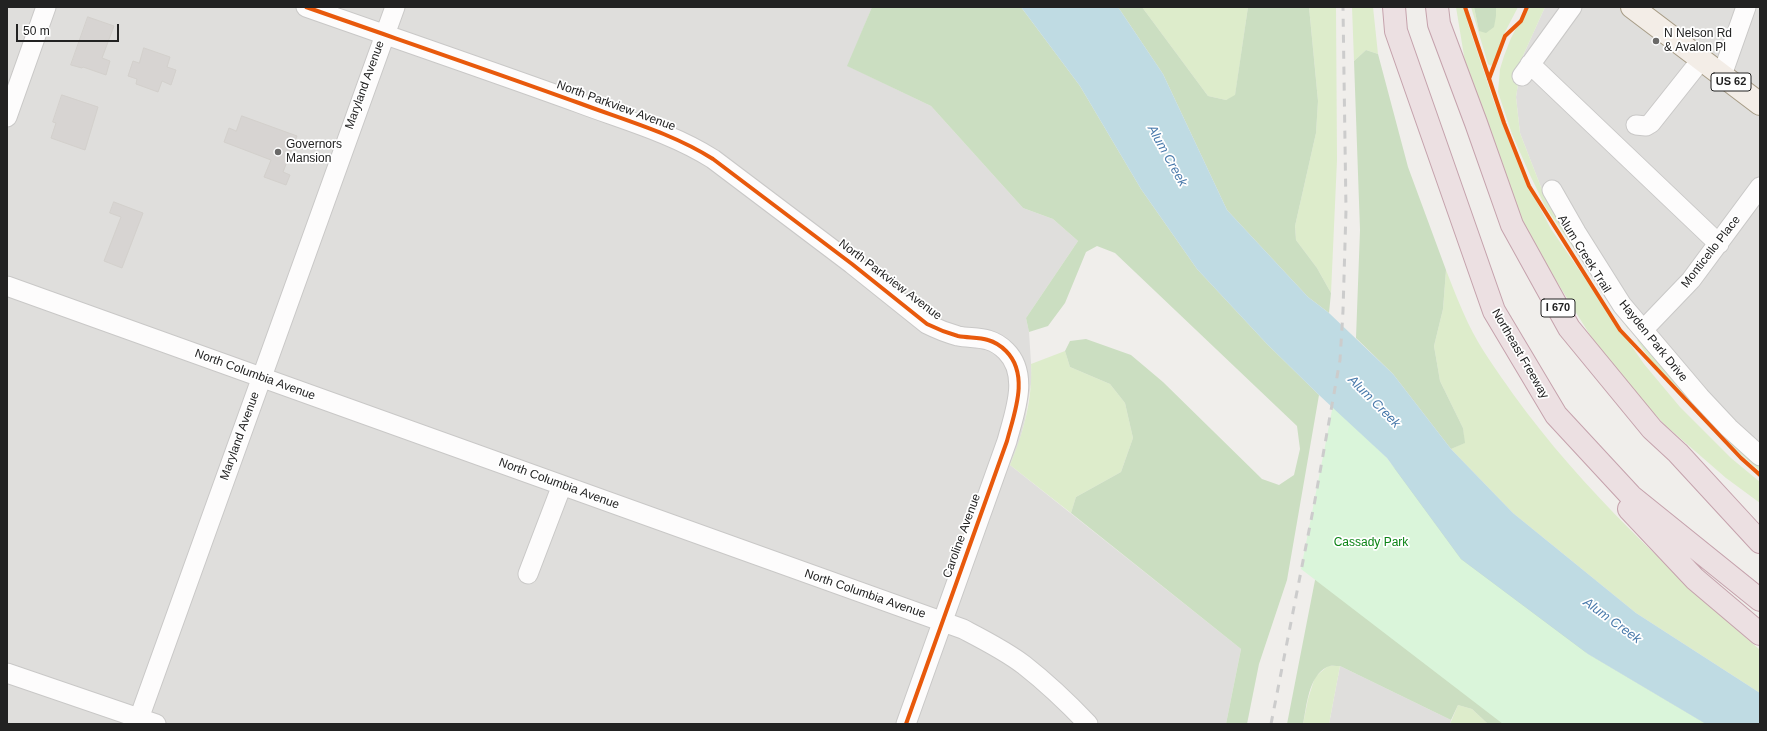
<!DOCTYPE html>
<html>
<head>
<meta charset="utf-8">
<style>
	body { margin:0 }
	#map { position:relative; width:1767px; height:731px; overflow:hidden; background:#f0eeeb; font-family:Arial,sans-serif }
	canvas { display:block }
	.frame { position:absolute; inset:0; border:8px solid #222; pointer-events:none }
	.scale { position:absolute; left:16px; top:24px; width:103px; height:18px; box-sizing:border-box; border:2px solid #222; border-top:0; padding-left:5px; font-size:12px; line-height:14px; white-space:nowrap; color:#222; -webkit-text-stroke:3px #fff; paint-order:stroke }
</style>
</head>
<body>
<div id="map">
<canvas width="1767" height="731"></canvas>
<div class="frame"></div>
<div class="scale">50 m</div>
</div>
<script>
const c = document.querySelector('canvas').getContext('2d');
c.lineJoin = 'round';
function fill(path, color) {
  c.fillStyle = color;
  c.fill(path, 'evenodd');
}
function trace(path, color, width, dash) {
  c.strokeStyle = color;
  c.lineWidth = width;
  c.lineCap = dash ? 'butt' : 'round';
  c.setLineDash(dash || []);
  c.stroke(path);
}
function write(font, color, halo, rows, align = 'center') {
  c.font = font + ' Arial,sans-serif';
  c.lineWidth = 3.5;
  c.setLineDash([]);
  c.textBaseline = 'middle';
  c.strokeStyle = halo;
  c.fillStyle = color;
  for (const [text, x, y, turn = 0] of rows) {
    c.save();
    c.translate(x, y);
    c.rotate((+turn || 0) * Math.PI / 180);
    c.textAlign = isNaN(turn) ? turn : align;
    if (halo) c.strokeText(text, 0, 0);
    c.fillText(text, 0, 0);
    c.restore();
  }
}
fill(new Path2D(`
	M 7,7 L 872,7 L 848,66 L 931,106 L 1023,208 L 1053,219 L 1078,241 L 1026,318 L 1029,332 L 1032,378 L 1025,420 L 1019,444 L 1010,465 L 1241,649 L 1226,724 L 7,724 Z
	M 1545,7 L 1760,7 L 1760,459 L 1544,195 L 1520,133 L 1516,97 L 1522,58 Z
	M 1340,666 L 1451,720 L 1450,724 L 1329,724 Z`), '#dfdedc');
fill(new Path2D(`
	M 1142,7 L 1248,7 L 1235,96 L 1226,100 L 1208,96 Z
	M 1309,7 L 1336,7 L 1337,160 L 1331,293 L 1317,268 L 1296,240 L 1295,226 L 1316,133 L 1318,101 Z
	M 1352,7 L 1373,7 L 1378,54 L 1366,50 L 1354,61 Z
	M 1456,7 L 1465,7 L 1468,24 L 1494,102 L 1522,174 L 1551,229 L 1644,364 L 1680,407 L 1731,458 L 1760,482 L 1760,503 L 1726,478 L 1665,425 L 1630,388 L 1600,351 L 1547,266 L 1520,217 L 1465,62 Z
	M 1471,7 L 1474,7 L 1479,31 L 1496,16 L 1496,7 L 1518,7 L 1503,36 L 1494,62 L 1491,66 L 1488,64 Z
	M 1527,7 L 1545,7 L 1522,58 L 1516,97 L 1520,133 L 1544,195 L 1633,325 L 1628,329 L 1545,206 L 1530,175 L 1512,134 L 1498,92 L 1500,69 L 1504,56 L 1511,38 Z
	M 1446,270 C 1453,288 1460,306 1468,323 C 1480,348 1497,371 1513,394 C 1583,491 1671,571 1760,650 L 1760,693 L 1636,613 L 1513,513 L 1451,449 L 1464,443 L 1463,428 L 1440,381 L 1434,346 L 1443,309 Z
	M 1642,337 L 1760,459 L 1760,471 C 1715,432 1670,391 1637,340 Z
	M 1065,351 L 1070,367 L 1110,384 L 1125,403 L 1133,438 L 1121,472 L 1076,497 L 1071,513 L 1010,465 C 1023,434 1033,399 1031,364 Z
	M 1328,666 L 1340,666 L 1329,724 L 1303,724 L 1308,699 L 1315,677 Z
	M 1458,705 L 1472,709 L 1488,724 L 1450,724 Z`), '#ddeccb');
fill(new Path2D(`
	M 872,7 L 1021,7 L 1080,86 L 1141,189 L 1197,269 L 1267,344 L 1319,395 L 1287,580 L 1259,664 L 1247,724 L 1226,724 L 1241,649 L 1071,513 L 1076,497 L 1121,472 L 1133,438 L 1125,403 L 1110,384 L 1070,367 L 1065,351 L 1070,341 L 1086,339 L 1131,355 L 1163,382 L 1262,479 L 1279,485 L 1294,475 L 1300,449 L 1297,426 L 1115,253 L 1097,246 L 1086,252 L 1065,303 L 1048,326 L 1029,332 L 1026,318 L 1078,241 L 1053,219 L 1023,208 L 931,106 L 847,66 Z
	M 1118,7 L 1142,7 L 1208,96 L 1226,100 L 1235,95 L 1248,7 L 1309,7 L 1318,101 L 1316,133 L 1295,226 L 1296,240 L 1317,268 L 1331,293 L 1329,313 L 1308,297 L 1227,210 L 1163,74 Z
	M 1474,7 L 1496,7 L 1496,16 L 1494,27 L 1486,33 L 1479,31 Z
	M 1366,50 L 1378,54 L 1408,167 L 1446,270 L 1443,309 L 1434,346 L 1440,381 L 1463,428 L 1465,443 L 1451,449 L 1393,374 L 1356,338 L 1360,230 L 1354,61 Z
	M 1346,421 L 1588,654 L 1706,724 L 1488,724 L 1472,709 L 1458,705 L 1451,720 L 1340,666 C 1336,666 1330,665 1327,667 C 1308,677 1307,705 1303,724 L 1287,724 Z`), '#cbdec1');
fill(new Path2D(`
	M 1333,405 L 1387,458 L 1461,559 L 1588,654 L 1706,724 L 1503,724 L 1301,569 Z`), '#daf5da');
fill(new Path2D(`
	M 1021,7 L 1118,7 L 1163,74 L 1227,210 L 1308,297 L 1329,313 L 1393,374 L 1451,449 L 1513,513 L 1636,613 L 1760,693 L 1760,724 L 1706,724 L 1588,654 L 1461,559 L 1387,458 L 1319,395 L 1267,344 L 1197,269 L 1141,189 L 1080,86 Z`), '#bfdbe3');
const building = new Path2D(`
	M 88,17 L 114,26 L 102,58 L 110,61 L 106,75 L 83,67 L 82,68 L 71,65 Z
	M 144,48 L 170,57 L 167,67 L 176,70 L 171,85 L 162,81 L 158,92 L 136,84 L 137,79 L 128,76 L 133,61 L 139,63 Z
	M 62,95 L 98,107 L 85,150 L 51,138 L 56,123 L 53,122 Z
	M 242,116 L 297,136 L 283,172 L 290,175 L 286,185 L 264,177 L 271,160 L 224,142 L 229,128 L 236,131 Z
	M 114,202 L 143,213 L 122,268 L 104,261 L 121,217 L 110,213 Z`);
fill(building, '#d7d4d2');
trace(building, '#d3d0cc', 1);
const minor = new Path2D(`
	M 306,7 C 397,39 488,70 579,103 C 624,120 672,133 713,159 L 852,264 L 927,324 C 937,329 947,333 958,336 C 968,338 979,337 988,340 C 995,342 1001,346 1006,351 C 1030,375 1014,414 1007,441 L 906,724
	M 1530,64 L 1719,244
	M 1722,75 L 1746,7
	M 1522,76 L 1572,7
	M 7,117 L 46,7
	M 1636,125 L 1646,126 L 1651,123 L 1701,60
	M 1552,190 L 1576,232 L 1622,305 L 1700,397 L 1729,428 L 1760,456
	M 7,286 L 963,629 C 984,640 1006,651 1024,665 C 1047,683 1068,703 1088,724
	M 1643,330 L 1691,280 L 1760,187
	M 528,574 L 562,485
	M 7,673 L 156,724
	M 137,724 L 395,7`);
const major = new Path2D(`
	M 1632,7 L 1760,104`);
const highway = new Path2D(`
	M 1394,7 L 1396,31 L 1494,311 L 1556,415 L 1631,496 L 1760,600
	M 1437,7 L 1439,24 L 1476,123 L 1512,225 L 1569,328 L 1652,429 L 1678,453 L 1760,542
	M 1629,509 L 1695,579 L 1760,634`);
trace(minor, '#c9c8c7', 21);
trace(major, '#a79c86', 24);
trace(highway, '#c5a2ac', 24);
trace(minor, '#fdfcfc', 19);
trace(major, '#f3ede7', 22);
trace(highway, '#ece0e2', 22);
trace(new Path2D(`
	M 1271,724 L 1315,500 L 1340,360 L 1343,311 L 1346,210 L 1343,7`), '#ccc', 3, [8, 8]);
trace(new Path2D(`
	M 306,7 C 397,39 488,70 579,103 C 624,120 672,133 713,159 L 852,264 L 927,324 C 937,329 947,333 958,336 C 968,338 979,337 988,340 C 995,342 1001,346 1006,351 C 1030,375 1014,414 1007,441 L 906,724
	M 1465,7 L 1504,123 L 1529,186 L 1620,330 L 1741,458 L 1760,475
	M 1489,79 L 1505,36 L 1521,21 L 1527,7`), '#e8590c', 4);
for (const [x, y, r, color] of [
	[1656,41,4,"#6a6968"],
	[278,152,4,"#6a6968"]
]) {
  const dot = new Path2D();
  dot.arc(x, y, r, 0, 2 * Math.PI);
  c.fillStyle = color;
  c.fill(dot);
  trace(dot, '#fff', 1.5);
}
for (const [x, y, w] of [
	[1731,82,40],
	[1558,308,34]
]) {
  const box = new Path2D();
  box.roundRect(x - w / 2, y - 9, w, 18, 3);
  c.fillStyle = '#fff';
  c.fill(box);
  trace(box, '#222', 1);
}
write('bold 11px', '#222', null, [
	["US 62",1731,82],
	["I 670",1558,308]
]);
write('12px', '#222', '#fff', [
	["N Nelson Rd",1664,34],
	["& Avalon Pl",1664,48],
	["Governors",286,145],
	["Mansion",286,159]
], 'left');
write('12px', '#222', '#fff', [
	["Maryland Avenue",365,85,-70],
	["North Parkview Avenue",616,106,20],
	["Monticello Place",1711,252,-52],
	["Alum Creek Trail",1584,254,58],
	["North Parkview Avenue",890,280,37],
	["Hayden Park Drive",1653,341,51],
	["Northeast Freeway",1520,354,60],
	["North Columbia Avenue",255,375,20],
	["Maryland Avenue",240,436,-70],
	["North Columbia Avenue",559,484,20],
	["Caroline Avenue",962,536,-70],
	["North Columbia Avenue",865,594,19]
]);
write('12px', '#0c8416', '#fff', [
	["Cassady Park",1371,543]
]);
write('italic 13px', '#4a7aab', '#fff', [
	["Alum Creek",1167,156,61],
	["Alum Creek",1374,402,45],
	["Alum Creek",1612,621,36]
]);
</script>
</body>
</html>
